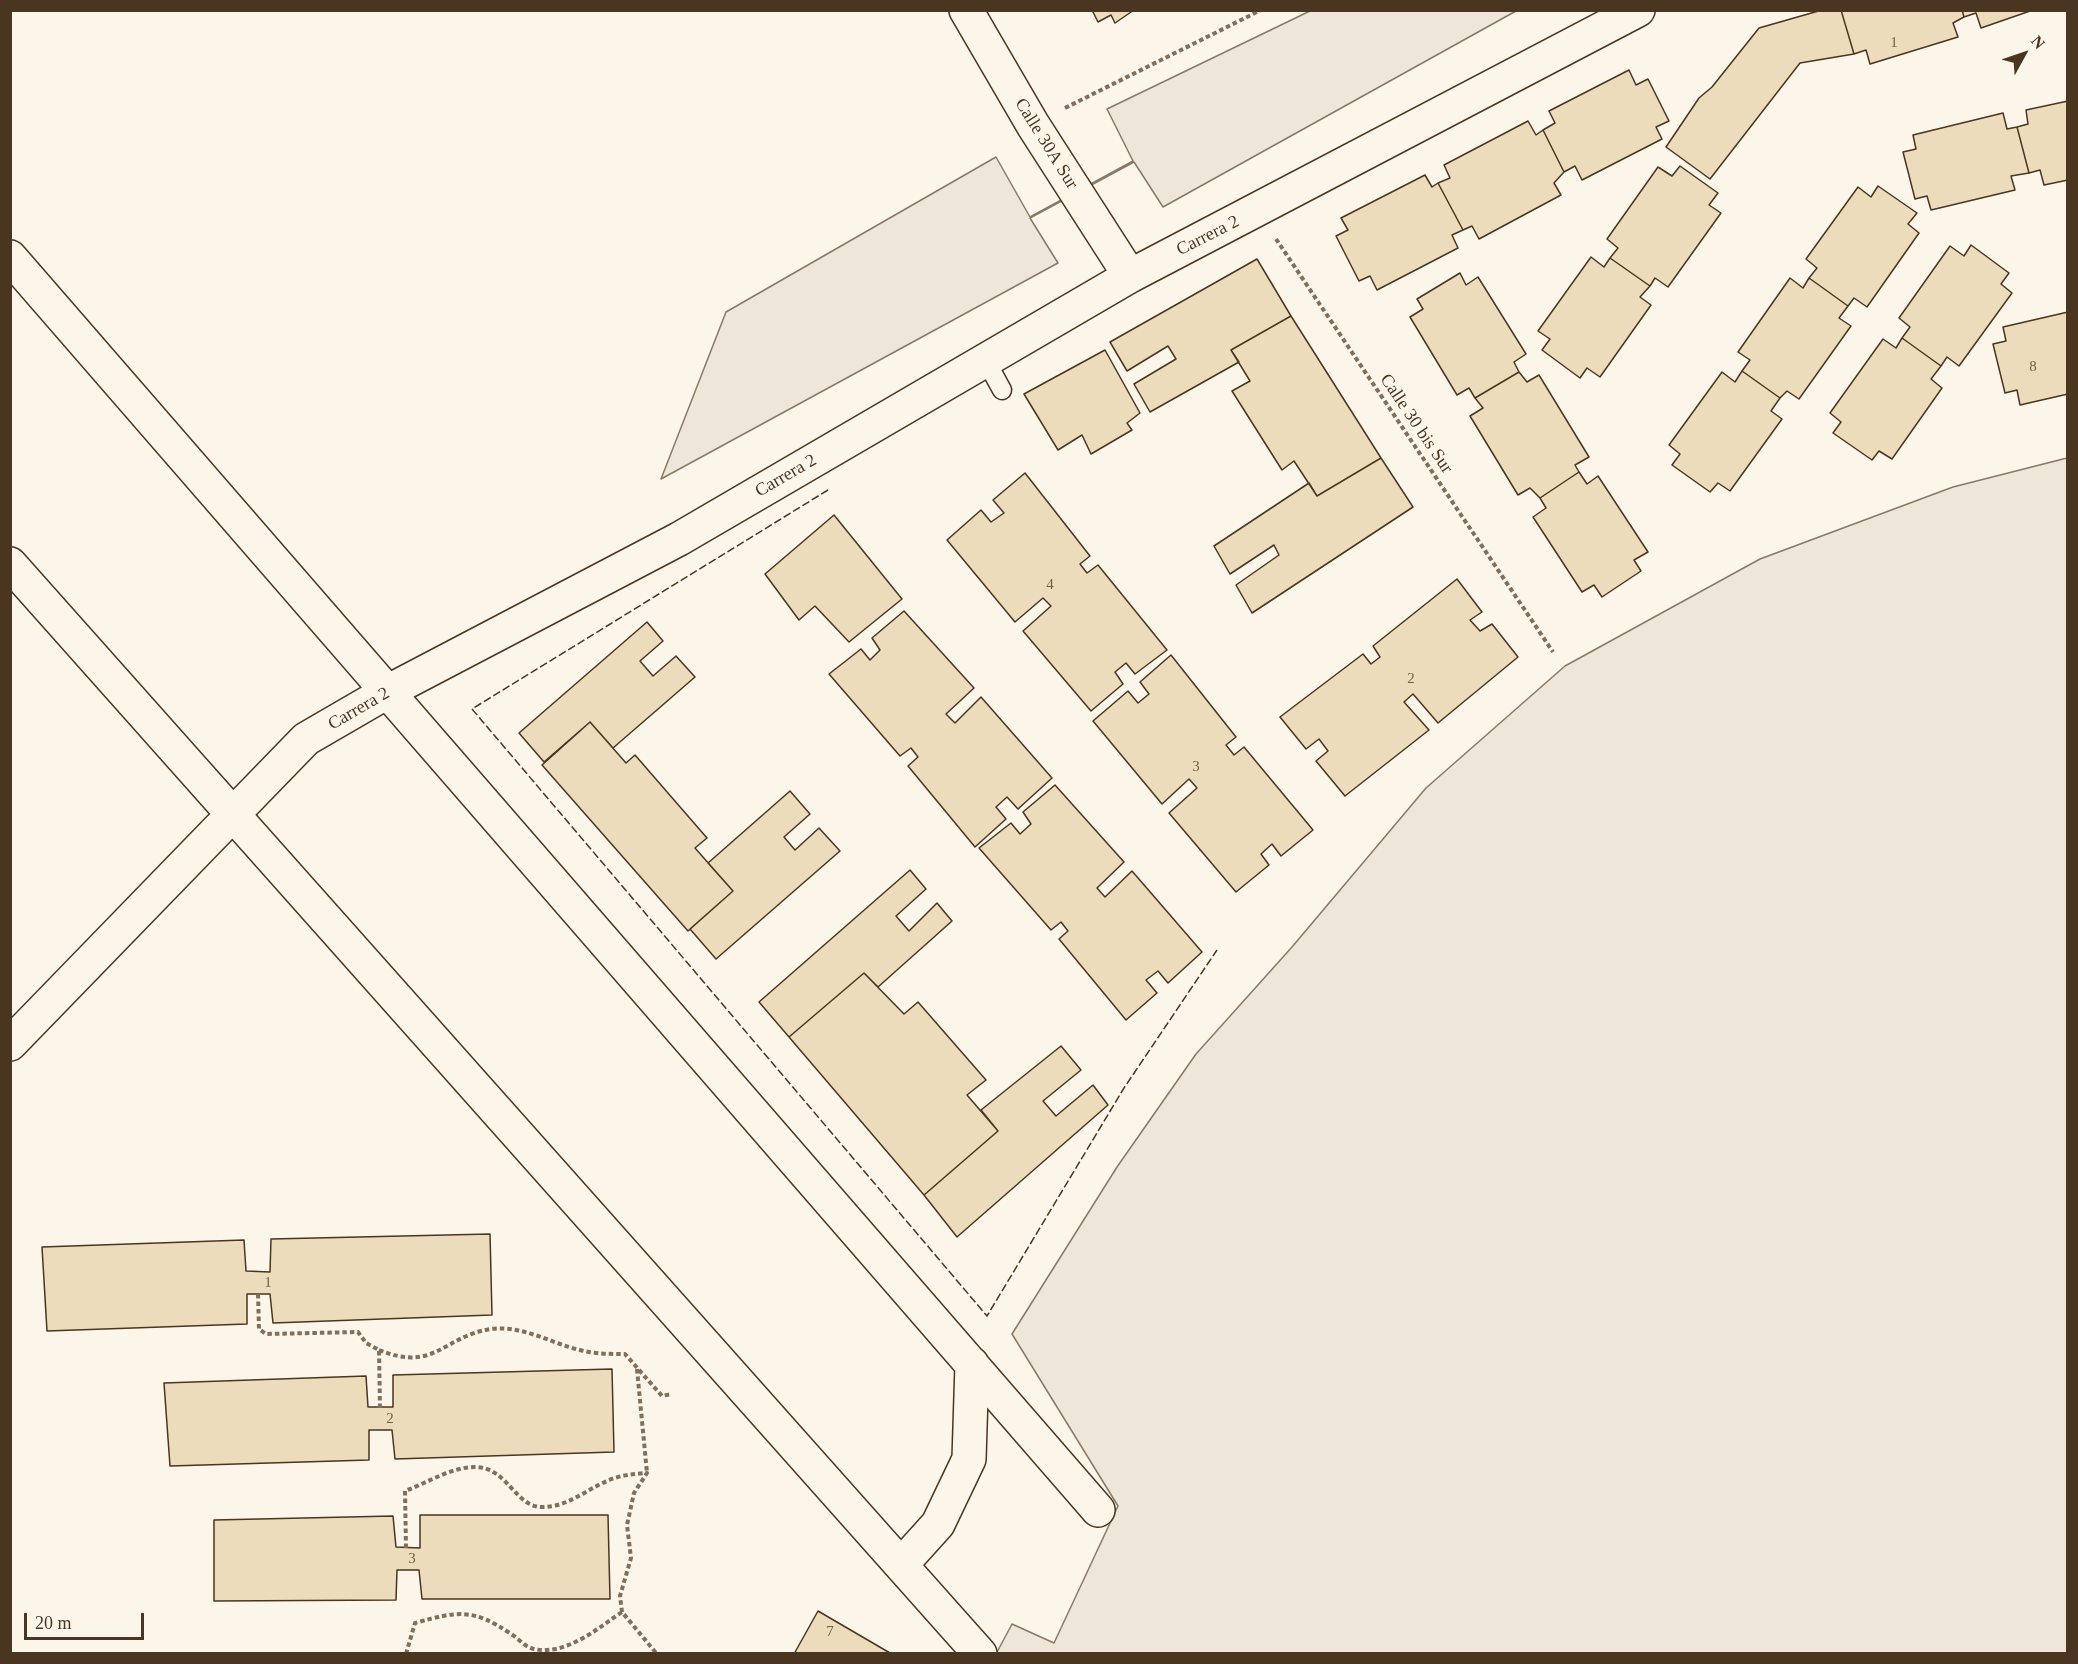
<!DOCTYPE html>
<html>
<head>
<meta charset="utf-8">
<style>
	body { margin:0 }
	#map { position:relative; width:2078px; height:1664px; overflow:hidden; background:#fbf6e9; font-family:Georgia,serif }
	canvas { display:block }
	.frame { position:absolute; inset:0; border:12px solid #4a3520; pointer-events:none }
	.north { position:absolute; left:1994px; top:24px; width:60px; height:60px; -webkit-text-stroke:4px #fbf6e9; paint-order:stroke; rotate:50deg; font-size:16px; font-weight:700; line-height:24px; text-align:center; color:#4a3520 }
	.north::after { content:''; display:block; margin:auto; width:21px; height:27px; background:#4a3520; clip-path:polygon(50% 0,100% 100%,50% 72%,0 100%) }
	.scale { position:absolute; left:24px; top:1613px; width:120px; height:27px; box-sizing:border-box; border:3px solid #4a3520; border-top:0; padding-left:8px; font-size:18px; line-height:21px; white-space:nowrap; color:#4a3520; -webkit-text-stroke:4px #fbf6e9; paint-order:stroke }
</style>
</head>
<body>
<div id="map">
<canvas width="2078" height="1664"></canvas>
<div class="frame"></div>
<div class="north">N</div>
<div class="scale">20 m</div>
</div>
<script>
const c = document.querySelector('canvas').getContext('2d');
c.lineJoin = 'round';
function fill(path, color) {
  c.fillStyle = color;
  c.fill(path, 'evenodd');
}
function trace(path, color, width, dash) {
  c.strokeStyle = color;
  c.lineWidth = width;
  c.lineCap = dash ? 'butt' : 'round';
  c.setLineDash(dash || []);
  c.stroke(path);
}
function write(font, color, halo, rows, align = 'center') {
  c.font = font + ' Georgia,serif';
  c.lineWidth = 4.5;
  c.setLineDash([]);
  c.textBaseline = 'middle';
  c.strokeStyle = halo;
  c.fillStyle = color;
  for (const [text, x, y, turn = 0] of rows) {
    c.save();
    c.translate(x, y);
    c.rotate((+turn || 0) * Math.PI / 180);
    c.textAlign = isNaN(turn) ? turn : align;
    if (halo) c.strokeText(text, 0, 0);
    c.fillText(text, 0, 0);
    c.restore();
  }
}
const green = new Path2D(`
	M 1310,11 L 1516,11 L 1163,207 L 1134,162 L 1030,218 L 1058,263 L 661,479 L 726,312 L 996,157 L 1030,217 L 1133,161 L 1107,109 Z
	M 2067,458 L 2067,1653 L 996,1654 L 1012,1624 L 1054,1643 L 1118,1506 L 1012,1334 L 1117,1167 L 1196,1054 L 1292,947 L 1426,788 L 1565,666 L 1760,559 L 1953,487 Z`);
fill(green, '#ede6d9');
trace(green, '#887966', 1.5);
const building = new Path2D(`
	M 1092,10 L 1134,10 L 1115,23 L 1111,15 L 1098,22 Z
	M 1822,10 L 1841,10 L 1854,54 L 1800,63 L 1710,179 L 1666,147 L 1699,98 L 1712,87 L 1759,28 Z
	M 1841,10 L 1962,10 L 1964,17 L 1953,23 L 1958,37 L 1870,64 L 1866,50 L 1854,54 Z
	M 1962,10 L 2033,10 L 1981,28 L 1976,13 L 1964,17 Z
	M 1629,70 L 1636,85 L 1648,79 L 1669,121 L 1656,127 L 1662,139 L 1582,180 L 1575,166 L 1564,172 L 1543,130 L 1555,123 L 1549,111 Z
	M 2068,101 L 2068,180 L 2044,185 L 2040,170 L 2029,173 L 2017,127 L 2028,124 L 2026,110 Z
	M 2003,113 L 2007,129 L 2017,127 L 2029,173 L 2011,176 L 2015,190 L 1931,210 L 1927,196 L 1915,199 L 1903,152 L 1916,149 L 1913,135 Z
	M 1528,121 L 1536,135 L 1543,130 L 1564,172 L 1554,183 L 1561,195 L 1479,239 L 1472,226 L 1463,230 L 1438,183 L 1450,178 L 1444,165 Z
	M 1680,166 L 1718,193 L 1709,205 L 1721,213 L 1668,287 L 1655,278 L 1650,286 L 1610,258 L 1618,248 L 1607,239 L 1658,167 L 1672,176 Z
	M 1425,175 L 1432,187 L 1438,183 L 1463,230 L 1452,235 L 1458,248 L 1377,290 L 1370,276 L 1359,281 L 1336,236 L 1348,230 L 1341,218 Z
	M 1878,186 L 1917,213 L 1908,224 L 1919,233 L 1867,307 L 1854,298 L 1848,306 L 1809,278 L 1817,268 L 1806,259 L 1858,187 L 1871,197 Z
	M 1971,245 L 2009,273 L 2001,284 L 2012,293 L 1959,366 L 1947,357 L 1941,366 L 1902,338 L 1910,327 L 1899,318 L 1950,246 L 1964,256 Z
	M 1591,257 L 1604,267 L 1610,258 L 1650,286 L 1640,297 L 1651,305 L 1600,377 L 1587,368 L 1580,378 L 1542,350 L 1550,339 L 1538,331 Z
	M 1257,259 L 1291,316 L 1231,350 L 1239,362 L 1150,412 L 1134,384 L 1176,359 L 1168,346 L 1127,371 L 1110,342 Z
	M 1460,273 L 1466,285 L 1478,277 L 1526,354 L 1514,362 L 1519,372 L 1475,398 L 1469,388 L 1457,395 L 1410,317 L 1423,309 L 1417,299 Z
	M 1790,278 L 1803,288 L 1809,278 L 1848,306 L 1839,318 L 1851,326 L 1799,399 L 1787,391 L 1780,398 L 1742,371 L 1750,360 L 1738,352 Z
	M 2068,312 L 2068,394 L 2020,405 L 2017,390 L 2005,393 L 1993,344 L 2006,341 L 2003,327 Z
	M 1291,316 L 1381,458 L 1317,496 L 1294,461 L 1282,470 L 1232,391 L 1250,381 L 1231,350 Z
	M 1902,338 L 1941,366 L 1931,379 L 1942,388 L 1892,459 L 1879,451 L 1872,460 L 1833,433 L 1841,422 L 1830,413 L 1883,339 L 1896,348 Z
	M 1105,350 L 1140,413 L 1127,423 L 1132,430 L 1091,454 L 1082,435 L 1058,450 L 1024,394 Z
	M 1742,371 L 1780,398 L 1771,411 L 1782,419 L 1730,491 L 1718,483 L 1710,492 L 1672,465 L 1680,454 L 1669,445 L 1722,372 L 1735,382 Z
	M 1519,372 L 1527,382 L 1539,375 L 1589,457 L 1575,465 L 1579,472 L 1540,498 L 1530,488 L 1518,495 L 1470,416 L 1483,408 L 1475,398 Z
	M 1381,458 L 1413,507 L 1252,613 L 1236,585 L 1279,555 L 1274,545 L 1230,574 L 1214,546 L 1309,483 L 1317,496 Z
	M 1579,472 L 1587,484 L 1598,476 L 1648,552 L 1634,560 L 1641,571 L 1602,597 L 1594,585 L 1582,592 L 1533,517 L 1546,508 L 1540,498 Z
	M 1025,473 L 1090,556 L 1080,564 L 1087,573 L 1098,565 L 1167,650 L 1135,674 L 1126,663 L 1115,672 L 1123,684 L 1091,711 L 1023,631 L 1051,606 L 1043,598 L 1015,622 L 947,540 L 981,510 L 991,522 L 1004,513 L 993,500 Z
	M 834,515 L 902,599 L 849,642 L 815,606 L 799,620 L 765,574 Z
	M 1457,579 L 1482,612 L 1470,620 L 1480,631 L 1492,624 L 1518,657 L 1438,723 L 1413,694 L 1404,702 L 1429,730 L 1345,796 L 1316,761 L 1328,751 L 1319,739 L 1306,749 L 1280,717 L 1363,654 L 1371,664 L 1380,657 L 1373,646 Z
	M 904,611 L 974,688 L 946,714 L 955,723 L 981,697 L 1052,778 L 1018,809 L 1007,797 L 996,807 L 1006,819 L 975,847 L 908,766 L 918,757 L 911,748 L 900,756 L 829,674 L 861,649 L 870,660 L 880,650 L 872,638 Z
	M 647,622 L 663,641 L 640,661 L 653,676 L 676,656 L 695,677 L 613,748 L 590,722 L 544,762 L 519,733 Z
	M 1171,655 L 1236,737 L 1226,745 L 1234,755 L 1244,747 L 1313,830 L 1281,856 L 1272,844 L 1261,854 L 1269,865 L 1236,892 L 1169,813 L 1197,788 L 1189,779 L 1162,804 L 1093,721 L 1128,691 L 1138,703 L 1149,694 L 1140,682 Z
	M 590,722 L 626,763 L 635,755 L 707,838 L 695,848 L 733,891 L 688,931 L 542,765 Z
	M 1055,785 L 1124,862 L 1097,888 L 1105,897 L 1132,871 L 1202,952 L 1168,983 L 1158,971 L 1146,980 L 1157,993 L 1126,1020 L 1059,939 L 1068,931 L 1061,922 L 1051,930 L 979,848 L 1011,823 L 1020,834 L 1031,824 L 1023,812 Z
	M 790,791 L 810,814 L 784,837 L 795,850 L 819,828 L 840,851 L 716,959 L 690,929 L 733,891 L 708,863 Z
	M 910,870 L 926,889 L 896,916 L 909,931 L 937,903 L 952,921 L 878,987 L 864,973 L 789,1037 L 759,1002 Z
	M 864,973 L 904,1014 L 918,1002 L 986,1080 L 967,1095 L 998,1131 L 924,1195 L 789,1037 Z
	M 1061,1046 L 1081,1070 L 1043,1101 L 1056,1116 L 1093,1085 L 1108,1105 L 957,1237 L 924,1195 L 998,1131 L 981,1110 Z
	M 490,1234 L 492,1315 L 273,1323 L 270,1294 L 247,1294 L 247,1324 L 47,1331 L 42,1247 L 244,1240 L 246,1271 L 270,1272 L 271,1239 Z
	M 612,1369 L 614,1452 L 395,1459 L 392,1430 L 369,1430 L 369,1460 L 170,1466 L 164,1383 L 366,1376 L 368,1407 L 393,1407 L 393,1375 Z
	M 420,1515 L 608,1515 L 610,1599 L 422,1599 L 419,1570 L 397,1570 L 396,1600 L 214,1601 L 214,1520 L 393,1516 L 396,1547 L 420,1548 Z
	M 818,1611 L 890,1653 L 890,1654 L 794,1654 Z`);
fill(building, '#ecdcbc');
trace(building, '#4a3520', 1.5);
const lane = new Path2D(`
	M 985,359 L 1002,390`);
const street = new Path2D(`
	M 966,10 L 1033,125 L 1130,276
	M 10,257 L 1098,1510
	M 10,564 L 980,1654
	M 10,1044 L 306,739 L 387,692 L 679,539 L 1130,276 L 1638,10
	M 901,1565 L 938,1524 L 969,1459 L 972,1364`);
trace(lane, '#4a3520', 21);
trace(street, '#4a3520', 36);
trace(new Path2D(`
	M 1065,108 L 1261,10
	M 1276,239 L 1553,652
	M 258,1294 L 259,1329 L 266,1334 L 358,1332 L 366,1343 L 379,1350 L 380,1408
	M 379,1350 C 435,1373 443,1336 491,1329 C 523,1325 550,1343 580,1350 C 595,1354 610,1354 625,1354 L 662,1396 L 671,1394
	M 637,1369 L 647,1473
	M 406,1548 L 405,1491 C 427,1483 451,1467 475,1467 C 508,1467 515,1508 543,1507 C 567,1507 586,1490 607,1481 C 620,1475 633,1474 647,1473 L 634,1493 L 627,1525 L 631,1558 L 620,1596 L 622,1612 L 657,1654
	M 406,1654 L 415,1623 C 458,1611 473,1608 511,1634 C 518,1638 526,1648 534,1649 C 566,1656 598,1628 622,1612`), '#7f6f5c', 4, [4.5, 3]);
trace(lane, '#fbf6e9', 18);
trace(street, '#fbf6e9', 33);
trace(new Path2D(`
	M 828,490 L 472,709 L 987,1316 L 1124,1088 L 1217,950`), '#4a3520', 1.5, [8, 3]);
write('15px', '#725f47', null, [
	["1",1894,43],
	["8",2033,367],
	["4",1050,585],
	["2",1411,679],
	["3",1196,767],
	["1",268,1283],
	["2",390,1419],
	["3",412,1559],
	["7",830,1632]
]);
write('18px', '#4a3520', '#fbf6e9', [
	["Calle 30A Sur",1046,144,58],
	["Carrera 2",1208,236,-27],
	["Calle 30 bis Sur",1416,424,56],
	["Carrera 2",786,476,-30],
	["Carrera 2",359,709,-30]
]);
</script>
</body>
</html>
